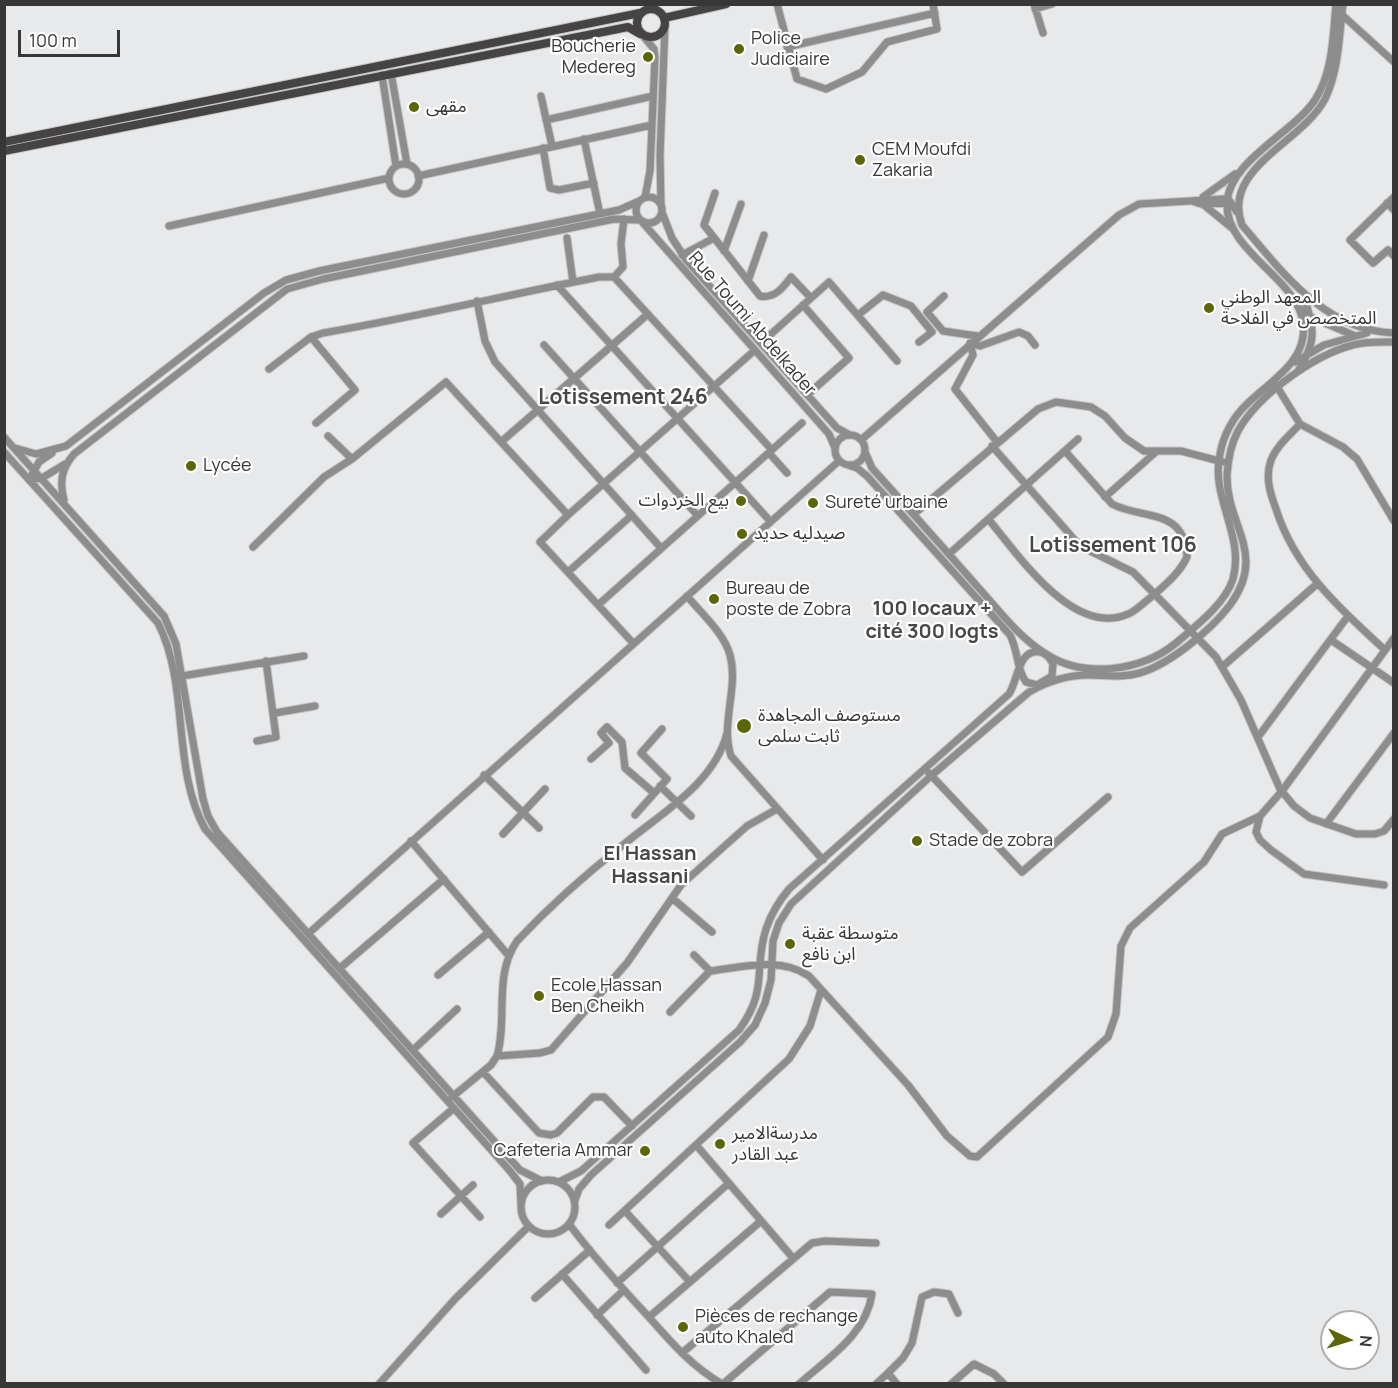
<!DOCTYPE html>
<html>
<head>
<meta charset="utf-8">
<style>
	body { margin:0 }
	#map { position:relative; width:1398px; height:1388px; overflow:hidden; background:#e8e9eb; font-family:Manrope,sans-serif }
	canvas { display:block }
	.frame { position:absolute; inset:0; border:6px solid #373738; pointer-events:none }
	.north { position:absolute; left:1320px; top:1310px; width:60px; height:60px; box-sizing:border-box; background:#fff; border:2px solid #afafaf; border-radius:50%; rotate:94deg; font-size:16px; font-weight:700; line-height:24px; text-align:center; color:#373738 }
	.north::after { content:''; display:block; margin:auto; width:21px; height:27px; background:#5c6609; clip-path:polygon(50% 0,100% 100%,50% 72%,0 100%) }
	.scale { position:absolute; left:18px; top:30px; width:102px; height:27px; box-sizing:border-box; border:3px solid #373738; border-top:0; padding-left:8px; font-size:18px; line-height:21px; white-space:nowrap; color:#373738; -webkit-text-stroke:4px #fff; paint-order:stroke }
</style>
</head>
<body>
<div id="map">
<canvas width="1398" height="1388"></canvas>
<div class="frame"></div>
<div class="north">N</div>
<div class="scale">100 m</div>
</div>
<script>
const c = document.querySelector('canvas').getContext('2d');
c.lineJoin = 'round';
function trace(path, color, width, dash) {
  c.strokeStyle = color;
  c.lineWidth = width;
  c.lineCap = dash ? 'butt' : 'round';
  c.setLineDash(dash || []);
  c.stroke(path);
}
function write(font, color, halo, rows, align = 'center') {
  c.font = font + ' Manrope,"Noto Sans Arabic",sans-serif';
  c.lineWidth = 4.5;
  c.setLineDash([]);
  c.textBaseline = 'middle';
  c.strokeStyle = halo;
  c.fillStyle = color;
  for (const [text, x, y, turn = 0] of rows) {
    c.save();
    c.translate(x, y);
    c.rotate((+turn || 0) * Math.PI / 180);
    c.textAlign = isNaN(turn) ? turn : align;
    if (halo) c.strokeText(text, 0, 0);
    c.fillText(text, 0, 0);
    c.restore();
  }
}
const minor = new Path2D(`
	M 777,4 L 797,79 L 826,89 L 862,72 L 887,42 L 937,29 L 933,4
	M 1034,4 L 1043,33
	M 1343,4 C 1339,36 1339,70 1325,99 C 1302,143 1221,168 1242,225 C 1284,274 1324,330 1394,333
	M 1035,9 L 1052,4
	M 1340,13 L 1394,62
	M 644,37 L 654,49 L 655,58 L 650,171 L 645,197
	M 787,47 L 935,13
	M 391,73 L 407,164
	M 382,75 L 396,166
	M 541,96 L 552,146
	M 546,120 L 653,96
	M 584,139 L 600,214
	M 543,148 L 550,188 L 559,190 L 594,183
	M389 179a15 15 0 1 1 30 0a15 15 0 1 1-30 0Z
	M 418,176 L 652,125
	M 715,193 L 704,225 L 760,296 C 774,299 783,288 791,277 L 811,298
	M636 210a13 13 0 1 1 26 0a13 13 0 1 1-26 0Z
	M 1203,197 L 1235,174
	M 1394,197 L 1350,240 L 1373,263 L 1388,250 L 1394,256
	M 1192,201 L 1201,204 L 1231,203
	M 1387,203 L 1394,210
	M 661,204 L 660,156 L 665,25
	M 1204,205 L 1232,228
	M 662,212 L 672,238 L 687,261 L 837,428 L 850,435
	M 643,223 L 829,434 L 835,448
	M 169,226 L 389,178
	M 567,238 L 573,282
	M 724,251 L 741,204
	M 682,255 L 714,238
	M 614,277 L 623,267 L 621,244 L 624,219
	M 748,281 L 764,235
	M 557,285 L 770,521
	M 944,296 L 927,312 L 943,331 L 977,336
	M 477,301 L 485,341 L 495,362 L 661,548
	M 803,305 L 849,358 L 807,395
	M 1299,305 L 1311,317 L 1355,336
	M 858,315 L 883,295 L 911,306 L 932,332 L 919,342
	M 311,337 L 355,390 L 316,423
	M 761,343 L 829,282 L 897,361
	M 544,345 L 698,516
	M 1295,362 L 1324,345 L 1367,333
	M 269,369 L 311,337 L 323,333 C 416,317 507,295 599,277 L 614,277 L 772,450
	M 1298,371 C 1317,342 1315,327 1303,295
	M 1276,385 L 1300,424 L 1343,447 L 1357,459 L 1394,521
	M 1300,424 C 1290,435 1277,445 1271,460 C 1265,477 1270,493 1276,509 C 1295,569 1340,609 1385,650
	M835 450a15 15 0 1 1 30 0a15 15 0 1 1-30 0Z
	M 328,436 L 352,459 L 446,382 L 568,515 L 540,542 L 633,643
	M 4,437 L 164,616 L 176,644 L 203,799 L 208,816 L 217,832 L 520,1170 L 542,1181
	M 861,440 L 1119,215 L 1139,204 L 1223,199 L 1229,200 L 1237,212
	M 501,442 L 648,314
	M 997,442 L 955,389 L 973,355 L 970,343 L 980,346 L 1019,332 L 1028,336 L 1035,345
	M 992,446 L 1080,546 L 1133,572 L 1216,657 L 1241,700 L 1280,789 L 1294,806 L 1310,818 L 1356,834 L 1375,834 L 1384,831 L 1394,819
	M 15,448 L 36,454 L 66,446 L 264,293 L 286,280 L 319,271 L 619,210 L 639,201
	M 4,452 L 158,623 C 190,686 171,767 205,829 L 510,1171 L 520,1184 L 521,1204
	M 865,452 L 872,468 C 907,507 942,546 976,585 C 998,609 1018,637 1046,654 C 1084,679 1142,671 1176,643 C 1196,626 1225,604 1233,579 C 1245,535 1210,497 1220,454 C 1223,436 1233,417 1247,404 C 1270,381 1309,361 1303,322 C 1297,278 1225,251 1227,203 C 1229,161 1293,133 1315,100 C 1333,72 1333,36 1336,4
	M 52,453 L 39,462 L 29,480 L 42,478 L 65,464
	M 769,453 L 787,473
	M 1105,497 L 1157,451
	M 64,500 C 59,481 62,468 74,454 L 287,289 L 323,279 L 614,219 L 639,220
	M 914,514 L 1038,409 L 1056,402 L 1091,407 L 1105,416 L 1125,438 L 1144,451 L 1181,451 L 1223,462
	M 568,515 L 755,350
	M 989,520 C 1018,554 1073,638 1128,614 C 1136,611 1143,603 1150,598 C 1163,587 1180,573 1187,557 C 1185,507 1142,520 1112,504 L 1065,451
	M 253,547 L 324,477 L 352,459
	M 949,554 L 1078,439
	M 568,572 L 632,515
	M 687,596 C 701,613 724,633 730,655 C 739,688 720,723 731,756 L 823,860
	M 598,605 L 802,423
	M 1331,640 L 1394,683
	M 1222,667 L 1317,584
	M 182,676 L 304,656
	M 275,713 L 315,706
	M 1258,737 L 1348,616
	M 257,741 L 276,737 L 266,661
	M 591,759 L 609,743 L 601,733 L 607,727 L 622,742 L 625,768 L 654,793
	M 929,773 L 1022,872 L 1108,797
	M 484,775 L 539,828
	M 660,786 L 691,816
	M 635,815 L 667,779 L 641,753 L 662,729
	M 1326,824 L 1394,733
	M 503,834 L 545,789
	M 411,841 L 509,956
	M 1384,885 L 1304,874 L 1271,850 L 1260,840 L 1256,832 L 1260,816 L 1282,791 L 1394,638
	M 672,898 L 712,932
	M 309,933 L 839,461
	M 340,968 L 444,879
	M 710,971 C 743,967 780,956 809,976 L 908,1085 L 947,1136 L 970,1156 L 977,1157 L 1108,1037 L 1116,1014 L 1121,946 L 1130,928 L 1204,862 L 1222,834 L 1260,816
	M 438,975 L 489,932
	M 670,1012 L 710,971 L 694,955
	M 413,1050 L 457,1009
	M 497,1056 L 540,1053 L 551,1050 L 627,963 L 681,885 L 747,826 L 777,809
	M 483,1072 L 539,1133 L 551,1135 L 557,1133 L 593,1097 L 604,1097 L 632,1126
	M 452,1097 L 491,1065 L 497,1056 C 508,1018 493,976 517,941 C 549,907 586,874 623,845 C 660,814 715,783 727,733
	M 454,1108 L 413,1143 L 480,1217
	M 697,1146 L 793,1258
	M521 1207a27 27 0 1 1 54 0a27 27 0 1 1-54 0Z
	M 559,1182 L 581,1171 L 739,1030 C 769,989 753,970 766,929 C 771,914 779,901 789,889 L 1009,694 C 1018,681 1018,648 1040,652 C 1047,654 1050,658 1053,664 L 1052,676 L 1037,685 L 1026,682 C 1017,671 1018,650 1010,635 L 867,476 L 857,468 L 848,465
	M 575,1200 L 579,1189 L 591,1175 L 740,1042 L 755,1025 L 765,1003 L 771,980 L 773,941 L 779,923 L 791,904 L 932,775 L 1029,692 C 1048,681 1067,675 1089,675 C 1104,675 1120,678 1135,674 C 1166,668 1211,630 1230,605 C 1268,553 1226,526 1227,475 C 1228,460 1231,444 1238,431 C 1258,395 1314,355 1353,345 C 1366,341 1380,342 1394,342
	M 625,1211 L 690,1282
	M 441,1214 L 473,1185
	M 569,1224 C 593,1256 620,1286 647,1315 C 670,1341 691,1366 722,1384
	M 609,1225 L 789,1059 L 810,1026 L 821,990
	M 562,1274 L 646,1370
	M 617,1283 L 729,1183
	M 535,1298 L 590,1250
	M 597,1315 L 624,1290
	M 649,1317 L 761,1221
	M 682,1353 L 812,1243 L 825,1241 L 876,1243
	M 888,1373 L 903,1358 L 912,1343 L 922,1297 L 934,1292 L 949,1294 L 958,1313
	M 379,1384 L 455,1299 L 529,1226
	M 723,1384 L 830,1292 L 872,1294 C 866,1335 828,1358 799,1384
	M 876,1384 L 888,1373 L 897,1384
	M 951,1384 L 974,1364 L 994,1374 L 1004,1384`);
const major = new Path2D(`
	M637 23a14 14 0 1 1 28 0a14 14 0 1 1-28 0Z
	M 664,18 L 726,4
	M 4,142 L 640,13
	M 4,151 L 628,27 L 640,34`);
trace(minor, '#c5c5c7', 9);
trace(major, '#c5c5c7', 10);
trace(minor, '#8e8d8d', 7);
trace(major, '#454343', 8);
for (const [x, y, r, color] of [
	[739,49,6,"#5c6609"],
	[648,57,6,"#5c6609"],
	[414,107,6,"#5c6609"],
	[860,160,6,"#5c6609"],
	[1209,308,6,"#5c6609"],
	[191,466,6,"#5c6609"],
	[741,501,6,"#5c6609"],
	[813,503,6,"#5c6609"],
	[742,534,6,"#5c6609"],
	[714,599,6,"#5c6609"],
	[744,726,8,"#5c6609"],
	[917,841,6,"#5c6609"],
	[790,944,6,"#5c6609"],
	[539,996,6,"#5c6609"],
	[720,1144,6,"#5c6609"],
	[645,1151,6,"#5c6609"],
	[683,1327,6,"#5c6609"]
]) {
  const dot = new Path2D();
  dot.arc(x, y, r, 0, 2 * Math.PI);
  c.fillStyle = color;
  c.fill(dot);
  trace(dot, '#fff', 2);
}
write('18px', '#373738', '#fff', [
	["Police",751,39],
	["Judiciaire",751,60],
	["Boucherie",636,47,"right"],
	["Medereg",636,68,"right"],
	["مقهى",426,107],
	["CEM Moufdi",872,150],
	["Zakaria",872,171],
	["المعهد الوطني",1221,298],
	["المتخصص في الفلاحة",1221,319],
	["Lycée",203,466],
	["بيع الخردوات",729,501,"right"],
	["Sureté urbaine",825,503],
	["صيدليه حديد",754,534],
	["Bureau de",726,589],
	["poste de Zobra",726,610],
	["مستوصف المجاهدة",758,716],
	["ثابت سلمى",758,737],
	["Stade de zobra",929,841],
	["متوسطة عقبة",802,934],
	["ابن نافع",802,955],
	["Ecole Hassan",551,986],
	["Ben Cheikh",551,1007],
	["مدرسةالامير",732,1134],
	["عبد القادر",732,1155],
	["Cafeteria Ammar",633,1151,"right"],
	["Pièces de rechange",695,1317],
	["auto Khaled",695,1338]
], 'left');
write('18px', '#373738', '#fff', [
	["Rue Toumi Abdelkader",752,324,49]
]);
write('bold 20px', '#464748', '#fff', [
	["100 locaux +",932,609],
	["cité 300 logts",932,632],
	["El Hassan",650,854],
	["Hassani",650,877]
]);
write('bold 21px', '#464748', '#fff', [
	["Lotissement 246",623,398],
	["Lotissement 106",1113,546]
]);
</script>
</body>
</html>
